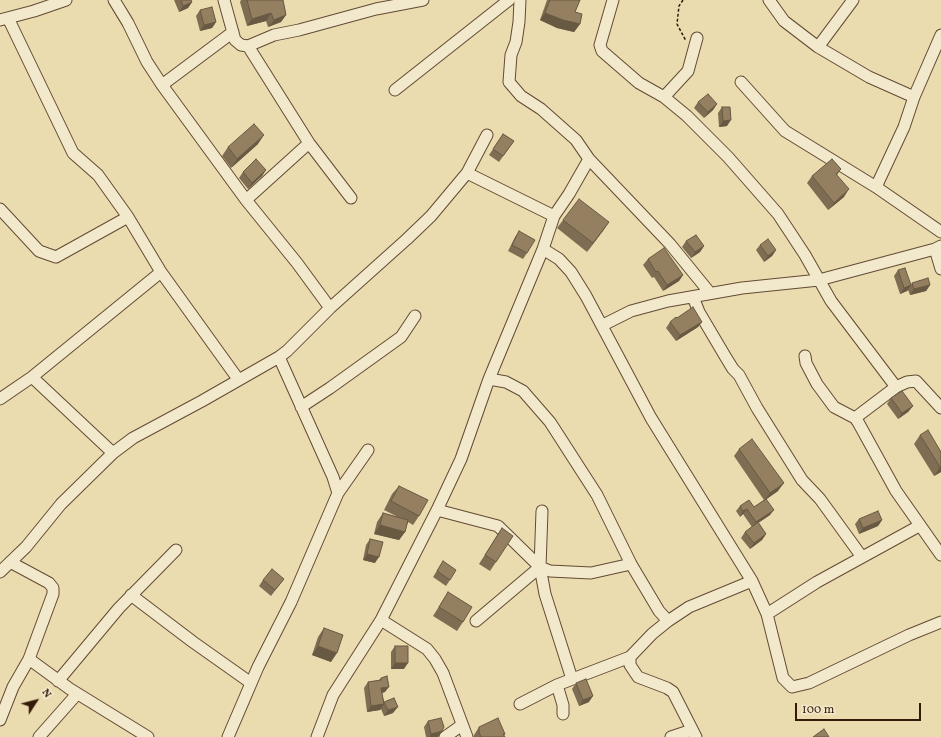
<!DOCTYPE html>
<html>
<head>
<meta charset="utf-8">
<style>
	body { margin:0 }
	#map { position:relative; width:941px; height:737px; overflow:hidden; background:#ebdcb0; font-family:Vollkorn,serif }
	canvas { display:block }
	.north { position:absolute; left:16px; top:681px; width:40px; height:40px; -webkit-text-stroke:3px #f2e8cc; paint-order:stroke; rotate:54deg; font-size:11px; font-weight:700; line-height:16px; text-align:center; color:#351a09 }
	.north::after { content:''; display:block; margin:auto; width:14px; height:18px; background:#351a09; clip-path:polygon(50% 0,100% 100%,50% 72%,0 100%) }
	.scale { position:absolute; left:795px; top:703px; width:126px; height:18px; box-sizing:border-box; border:2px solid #351a09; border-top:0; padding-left:5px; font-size:12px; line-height:14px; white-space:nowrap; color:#351a09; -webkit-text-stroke:3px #f2e8cc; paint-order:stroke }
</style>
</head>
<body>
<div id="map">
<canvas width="941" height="737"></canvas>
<div class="north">N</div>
<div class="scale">100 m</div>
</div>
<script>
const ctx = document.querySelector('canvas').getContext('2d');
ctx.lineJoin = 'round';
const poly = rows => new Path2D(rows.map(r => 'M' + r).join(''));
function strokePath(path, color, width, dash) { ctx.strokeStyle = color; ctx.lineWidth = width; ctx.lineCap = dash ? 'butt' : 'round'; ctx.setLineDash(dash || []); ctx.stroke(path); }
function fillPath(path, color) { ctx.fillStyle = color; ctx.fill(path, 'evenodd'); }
const minor = poly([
	[114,0,128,23,147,62,162,85,246,200,297,263,330,308],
	[224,0,235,40,241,45,248,46,274,35,299,30,376,9,423,0],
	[520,0,519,22,516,42,511,55,509,82,521,96,541,109,576,140,589,159,670,244,710,293],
	[613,0,600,45,602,51,639,83,664,97,687,116,728,157,778,214,805,255,831,301,896,387],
	[769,0,784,21,818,47,869,77,914,97],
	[8,18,73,153,98,175,128,217,161,272,238,379],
	[0,20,34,11,66,0],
	[248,46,309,143,351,198],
	[818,47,853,0],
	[741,82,785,131,876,187,941,232],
	[162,85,233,32],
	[395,90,509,0],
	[664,97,688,71,697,38],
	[467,173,554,216],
	[876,187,904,127,914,97,941,35],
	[246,200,309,143],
	[0,209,39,251,56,257,128,217],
	[543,249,559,259,571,272,586,296,651,418,752,581,767,614,783,678,792,687,809,683,909,635,941,622],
	[935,249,941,269],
	[693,297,699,312,725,356,733,369,739,375,757,408,802,480,820,499,862,557],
	[603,325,631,311,668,301,742,288,819,280,935,249,941,246],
	[805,356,806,363,817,384,834,407,855,418,858,422,896,491,941,555],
	[279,357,333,477,338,493],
	[32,377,113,453],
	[489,379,506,382,523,391,550,422,597,495,631,564,659,611,668,621],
	[0,399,32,377,161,272],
	[301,407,330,388,401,337,415,316],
	[855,418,896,387,907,382,916,381,941,408],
	[437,510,498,526,540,567,550,571,591,573,631,564],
	[542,511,540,567,545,594,572,679],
	[0,572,26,547,61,504,113,453,133,438,202,401,279,357,287,351,330,308,407,239,431,216,467,173,487,135],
	[131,595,193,642,251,683],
	[767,614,817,582,919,526],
	[381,620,427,649,435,659,443,673,467,737],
	[476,621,540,567],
	[29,659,70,689,148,737],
	[58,681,119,608,176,550],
	[557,685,563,705,563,714],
	[520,704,557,685,630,657],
	[0,720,13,687,29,659,53,594,53,588,49,583,10,562],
	[39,737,77,694],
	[228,737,258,667,291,602,338,493,368,450],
	[317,737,333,695,381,620,437,510,461,459,489,379,543,249,554,216,569,194,589,159],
	[445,737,462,725],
	[671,737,692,730],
	[696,737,673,692,667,688,638,677,630,665,630,657,652,634,668,621,689,607,752,581]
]);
strokePath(minor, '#624a33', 13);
strokePath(poly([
	[683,0,679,6,677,24,686,41]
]), '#351a09', 1.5, [3, 2]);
strokePath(minor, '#f2e8cc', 11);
fillPath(poly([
	[174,0,191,0,192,2,188,8,179,12],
	[241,0,283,0,286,15,281,22,268,27,266,21,247,26,240,2],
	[547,0,580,0,575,12,580,24,574,32,557,28,540,20],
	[200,10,216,22,212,28,200,31,196,16],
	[698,102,717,104,713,110,704,118,694,108],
	[722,107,727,126,719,127,718,113],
	[503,134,514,141,499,162,489,155],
	[258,144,231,168,222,156,228,147],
	[841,169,837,175,844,197,828,210,807,183,812,176],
	[266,170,262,176,248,189,239,178,243,172],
	[563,220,609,222,587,252,557,228],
	[519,231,527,253,523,259,508,251,515,237],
	[686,241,704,246,700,252,691,258,682,247],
	[760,245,776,250,772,256,764,262,756,250],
	[648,259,683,275,679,281,663,291,654,277,652,278,643,265],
	[898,270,911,285,912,283,930,285,926,291,910,295,908,290,907,291,900,294,894,276],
	[677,318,702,322,698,327,676,341,666,328,670,322],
	[891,398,913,406,908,412,898,419,887,404],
	[920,435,941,452,941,472,934,476,914,444],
	[739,449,778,491,766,499,770,515,758,523,766,534,762,540,750,549,741,538,745,532,752,527,743,514,740,517,736,511,740,506,754,507,764,500,734,456],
	[399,486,419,516,413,525,408,522,405,532,399,540,374,534,377,522,383,513,398,517,384,510,392,494],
	[859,519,882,520,878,526,859,534,855,524],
	[502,528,496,562,490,571,479,564],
	[370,539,375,563,363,560,366,545],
	[443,561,450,580,446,586,433,577],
	[284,579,271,596,259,586,263,580],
	[448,592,463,622,457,631,433,616],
	[324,628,331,662,312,655,318,637],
	[395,646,404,669,391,669,391,652],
	[381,678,385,692,382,693,384,702,393,713,384,716,381,709,380,710,367,712,364,688,368,682,379,680],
	[576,683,589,702,579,706,572,689],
	[428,721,438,737,426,737,424,727],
	[479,727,505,734,504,736,505,737,473,737,474,735]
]), '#7f6d53');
fillPath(poly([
	[192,2,188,8,179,12,183,6],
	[271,13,266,21,247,26,252,19],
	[545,13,580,24,574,32,557,28,540,20],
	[286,15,281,22,268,27,274,20],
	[216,22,212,28,200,31,204,25],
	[717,104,713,110,704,118,708,112],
	[731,120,727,126,719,127,723,121],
	[264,135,258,144,231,168,237,159],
	[266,170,262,176,248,189,252,183],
	[849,189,844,197,828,210,834,203],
	[609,222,603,231,587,252,593,243],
	[704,246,700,252,691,258,695,252],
	[776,250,772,256,764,262,768,256],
	[683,275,679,281,663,291,667,285],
	[911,285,907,291,900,294,904,288],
	[930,285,926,291,910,295,914,289],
	[702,322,698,327,676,341,680,335],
	[913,406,908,412,898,419,902,413],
	[940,467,941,467,941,472,934,476],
	[784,483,778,491,764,501,770,493],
	[747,509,743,514,740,517,743,511],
	[774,510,770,515,752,527,756,522],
	[882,520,878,526,859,534,863,528],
	[380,525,405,532,399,540,374,534],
	[766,534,762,540,750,549,754,543],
	[367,554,379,557,375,563,363,560],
	[318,646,337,653,331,662,312,655],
	[395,663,408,663,404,669,391,669],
	[389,687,385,692,377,694,381,688],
	[593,696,589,702,579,706,583,700],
	[384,704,380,710,367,712,371,706],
	[398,707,393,713,384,716,388,710],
	[442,731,438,737,429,737,431,734]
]), '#685943');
const building = poly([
	[181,0,191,0,192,2,183,6,181,0],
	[247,0,283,0,286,15,274,20,271,13,252,19,247,0],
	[550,0,580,0,575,12,582,14,580,24,563,20,545,13,550,0],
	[212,7,216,22,204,25,200,10,212,7],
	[708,94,717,104,708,112,698,102,708,94],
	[722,107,730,107,731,120,723,121,722,107],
	[254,124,264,135,237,159,228,147,254,124],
	[503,134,514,141,503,156,493,149,503,134],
	[256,159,266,170,252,183,243,172,256,159],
	[832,159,841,169,836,174,849,189,834,203,812,176,832,159],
	[579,199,609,222,593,243,563,220,579,199],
	[519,231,535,240,527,253,512,245,519,231],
	[696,235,704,246,695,252,686,241,696,235],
	[768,239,776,250,768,256,760,245,768,239],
	[664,248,683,275,667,285,658,271,656,272,648,259,664,248],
	[905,268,911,285,904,288,898,270,905,268],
	[928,278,930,285,914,289,912,283,928,278],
	[693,307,702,322,680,335,670,322,676,317,677,318,693,307],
	[902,391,913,406,902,413,891,398,902,391],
	[928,430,941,452,941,467,940,467,920,435,928,430],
	[752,439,784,483,770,493,739,449,752,439],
	[399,486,428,500,419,516,391,501,399,486],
	[766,499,774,510,756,522,747,509,743,511,740,506,749,500,754,507,766,499],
	[878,511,882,520,863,528,859,519,878,511],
	[383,513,408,520,405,532,380,525,383,513],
	[758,522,766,534,754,543,745,532,758,522],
	[502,528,513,536,496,562,485,555,502,528],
	[370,539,383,542,379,557,367,554,370,539],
	[443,561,456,570,450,580,437,571,443,561],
	[272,569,284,579,275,590,263,580,272,569],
	[448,592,472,607,463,622,439,607,448,592],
	[324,628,343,635,337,653,318,646,324,628],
	[395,646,408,646,408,663,395,663,395,646],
	[387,676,389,687,381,688,384,704,371,706,368,682,381,680,381,678,387,676],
	[586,679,593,696,583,700,576,683,586,679],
	[394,698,398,707,388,710,384,702,394,698],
	[441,718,444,727,442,731,431,734,428,721,441,718],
	[498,718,505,734,503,734,505,737,481,737,479,732,479,727,498,718],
	[824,729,829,737,813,737,824,729]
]);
fillPath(building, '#947f60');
strokePath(building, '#685943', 1);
</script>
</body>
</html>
